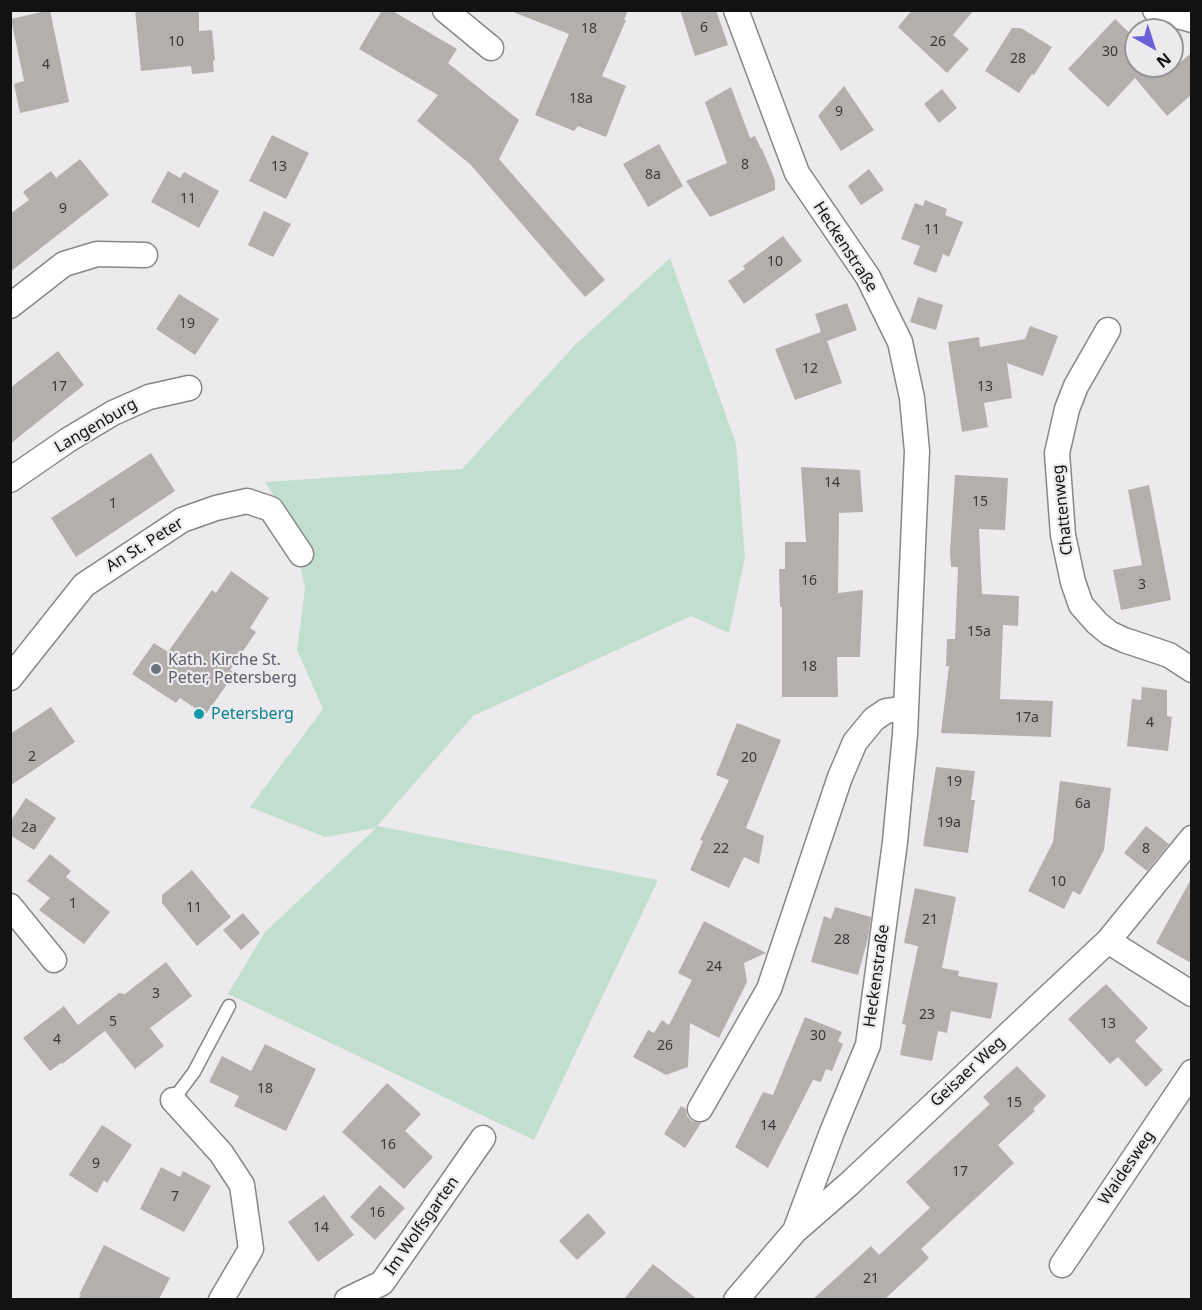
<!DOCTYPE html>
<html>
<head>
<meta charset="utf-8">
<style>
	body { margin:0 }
	#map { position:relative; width:1202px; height:1310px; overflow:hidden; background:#edeaed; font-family:"Noto Sans",sans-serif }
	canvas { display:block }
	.frame { position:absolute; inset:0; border:12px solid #121213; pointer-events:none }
	.north { position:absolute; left:1124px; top:18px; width:60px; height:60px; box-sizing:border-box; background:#edeaed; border:2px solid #959496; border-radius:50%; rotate:141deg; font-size:16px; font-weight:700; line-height:24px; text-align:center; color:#121213 }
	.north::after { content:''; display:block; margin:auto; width:21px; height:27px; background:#6a60da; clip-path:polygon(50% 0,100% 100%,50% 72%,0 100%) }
</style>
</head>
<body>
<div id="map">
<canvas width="1202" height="1310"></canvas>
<div class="frame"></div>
<div class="north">N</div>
</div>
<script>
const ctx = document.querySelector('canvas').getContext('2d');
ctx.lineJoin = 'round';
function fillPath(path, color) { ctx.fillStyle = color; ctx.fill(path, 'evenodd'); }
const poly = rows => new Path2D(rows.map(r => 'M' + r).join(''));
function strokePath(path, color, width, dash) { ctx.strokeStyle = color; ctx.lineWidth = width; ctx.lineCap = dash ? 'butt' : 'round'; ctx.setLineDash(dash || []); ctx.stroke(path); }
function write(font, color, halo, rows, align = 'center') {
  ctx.font = font + ' "Noto Sans",sans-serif'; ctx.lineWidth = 4.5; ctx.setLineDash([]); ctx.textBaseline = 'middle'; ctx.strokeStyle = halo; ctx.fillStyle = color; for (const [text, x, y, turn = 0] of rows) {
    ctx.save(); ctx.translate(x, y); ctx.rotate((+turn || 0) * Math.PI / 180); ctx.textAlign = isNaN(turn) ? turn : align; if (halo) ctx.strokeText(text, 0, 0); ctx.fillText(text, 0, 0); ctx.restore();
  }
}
fillPath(poly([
	[670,258,736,444,745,557,729,633,691,616,473,716,377,826,658,880,534,1140,228,994,265,932,376,828,325,837,250,807,323,709,297,650,305,588,291,523,265,482,462,469,574,346]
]), '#c0dfce');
fillPath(poly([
	[50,10,69,102,20,113,14,84,24,81,11,19],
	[135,10,199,10,199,31,212,30,215,60,213,61,214,72,192,74,191,66,141,71],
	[382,10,391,10,457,49,448,63,519,120,499,159,605,280,585,297,470,164,417,121,438,95,359,49],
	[514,10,628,10,624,20,626,20,602,76,626,86,606,137,578,126,574,131,535,115,569,34,513,12],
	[680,10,716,10,728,45,695,56],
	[912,10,974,10,953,35,969,49,947,73,898,27],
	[1115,19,1136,39,1136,66,1176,66,1191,53,1191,95,1167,116,1135,78,1108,107,1068,69],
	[1012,28,1021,28,1052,47,1034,75,1032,74,1019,93,985,71],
	[844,86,874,130,841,151,818,116],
	[731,87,750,138,755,136,761,149,762,149,775,180,775,190,710,217,686,181,727,163,705,102],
	[942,89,957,108,939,123,924,104],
	[272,135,309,153,286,199,249,181],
	[659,144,683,186,648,207,623,164],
	[80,159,109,195,10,272,10,214,29,200,23,192,51,171,56,178],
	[869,169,884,190,861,205,848,186],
	[168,171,180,178,184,172,219,191,199,228,151,202],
	[925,200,947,209,945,215,963,222,949,257,943,254,936,273,913,264,920,246,901,239,915,203,923,206],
	[264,211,291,224,273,257,248,245],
	[783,236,802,261,744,304,728,281,745,269,743,266],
	[179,294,219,319,195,355,156,329],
	[918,297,943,305,936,330,910,322],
	[847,303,857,330,827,341,842,383,795,400,775,349,821,332,815,314],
	[1030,326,1058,336,1043,376,1007,363,1012,398,984,403,988,427,962,432,948,342,979,337,980,347,1025,339],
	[58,351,84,385,10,444,10,388],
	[151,453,175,491,76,557,51,518],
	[801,467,860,470,863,512,839,513,838,593,863,590,860,657,837,657,838,697,782,697,782,607,780,607,779,569,785,569,785,542,806,542],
	[955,475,1008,478,1005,530,979,529,982,594,1019,596,1018,626,1003,625,1000,699,1053,701,1051,737,941,733,949,666,946,666,947,639,955,639,958,567,951,567,950,551],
	[1149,485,1171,600,1121,610,1113,570,1142,565,1128,490],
	[231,571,269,598,250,628,256,632,230,670,233,672,226,682,228,683,205,715,180,698,176,703,132,674,154,643,168,652,212,590,216,593],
	[1142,687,1167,690,1167,716,1172,717,1168,751,1127,746,1132,699,1141,700],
	[51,707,75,742,10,786,10,734],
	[737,723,781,740,746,828,764,836,759,864,744,857,729,888,690,870,703,841,700,840,729,780,716,775],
	[936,767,975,771,971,800,975,800,968,853,923,846],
	[1060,781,1111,788,1104,850,1080,895,1073,891,1064,909,1028,891,1053,842],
	[26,798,56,818,34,850,10,835,10,822],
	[1146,826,1169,844,1147,871,1124,853],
	[50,854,71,871,66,877,110,912,84,944,39,910,50,898,27,881],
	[192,870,231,917,197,946,162,903,162,895],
	[1191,879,1191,963,1156,943],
	[915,888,956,897,942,968,959,971,958,976,998,983,991,1019,951,1011,947,1033,938,1031,932,1061,900,1055,906,1025,902,1024,918,946,904,943],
	[835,907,871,917,868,938,858,975,811,962,824,916,831,919],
	[243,913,260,933,241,950,223,930],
	[704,921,766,953,744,963,747,982,719,1038,690,1023,688,1067,666,1075,633,1057,648,1030,654,1033,662,1020,669,1025,692,980,678,973],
	[166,962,192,996,150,1028,164,1046,135,1069,105,1031,62,1064,61,1063,50,1071,23,1038,64,1006,78,1025,119,993,125,994],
	[1106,984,1148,1028,1135,1041,1163,1070,1146,1087,1118,1057,1110,1064,1068,1019],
	[805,1017,842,1032,838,1041,843,1044,832,1071,826,1069,821,1082,813,1080,768,1168,735,1147,763,1092,773,1095],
	[265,1044,316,1069,286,1131,234,1106,239,1096,209,1082,222,1056,251,1071],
	[1017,1066,1046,1096,1033,1109,1035,1111,998,1145,1014,1163,921,1249,929,1258,885,1299,813,1299,871,1246,879,1255,930,1208,906,1182,990,1104,983,1097],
	[387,1083,421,1114,405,1131,433,1157,404,1189,342,1132],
	[681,1106,686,1109,687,1116,692,1121,701,1123,685,1148,664,1134],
	[102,1125,132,1145,107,1183,104,1180,97,1193,69,1175],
	[161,1167,180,1177,183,1171,211,1186,184,1232,140,1209],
	[380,1185,405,1208,375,1240,350,1217],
	[324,1195,354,1235,318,1262,288,1222],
	[588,1213,606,1233,577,1260,559,1241],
	[104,1245,170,1278,159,1299,78,1299,81,1295,79,1295],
	[653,1264,697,1299,624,1299]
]), '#b2afad');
const lane = poly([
	[173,1100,194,1072,229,1006]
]);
const street = poly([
	[445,10,491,48],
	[736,10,797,173,868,277,900,342,912,398,917,451,905,734,895,842,868,1045,832,1132,795,1231],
	[1155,10,1192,20],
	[10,306,64,264,97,254,145,255],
	[1108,330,1076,386,1067,409,1057,453,1063,535,1073,582,1081,605,1097,623,1109,633,1124,640,1169,655,1192,670],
	[10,480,68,440,113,413,149,397,189,388],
	[10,678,84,585,182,520,216,508,247,501,271,509,301,554],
	[10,906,54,960],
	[1108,941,1192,994],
	[173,1100,221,1153,242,1185,251,1249,221,1300],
	[700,1109,769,989,840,777,855,742,874,719,886,711,906,708],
	[1062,1265,1192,1072],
	[347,1300,382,1283,483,1138],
	[736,1300,795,1231,849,1184,1108,941,1192,838]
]);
strokePath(lane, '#888688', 15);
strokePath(street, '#888688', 27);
strokePath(lane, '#fff', 12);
strokePath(street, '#fff', 24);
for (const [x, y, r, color] of [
	[156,669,6,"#6b7280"],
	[199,714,6,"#0f9aa8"]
]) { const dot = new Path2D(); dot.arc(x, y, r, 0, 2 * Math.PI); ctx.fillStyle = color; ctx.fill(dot); strokePath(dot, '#edeaed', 2); }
write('14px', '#3a393a', null, [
	["6",704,28],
	["18",589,29],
	["10",176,42],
	["26",938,42],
	["30",1110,52],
	["28",1018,59],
	["4",46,65],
	["18a",581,99],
	["9",839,112],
	["8",745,165],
	["13",279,167],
	["8a",653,175],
	["11",188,199],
	["9",63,209],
	["11",932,230],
	["10",775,262],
	["19",187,324],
	["12",810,369],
	["17",59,387],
	["13",985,387],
	["14",832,483],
	["15",980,502],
	["1",113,504],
	["16",809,581],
	["3",1142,585],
	["15a",979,632],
	["18",809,667],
	["17a",1027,718],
	["4",1150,723],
	["2",32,757],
	["20",749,758],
	["19",954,782],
	["6a",1083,804],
	["19a",949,823],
	["2a",29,828],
	["22",721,849],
	["8",1146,849],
	["10",1058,882],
	["1",73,904],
	["11",194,908],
	["21",930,920],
	["28",842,940],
	["24",714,967],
	["3",156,994],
	["23",927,1015],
	["5",113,1022],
	["13",1108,1024],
	["30",818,1036],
	["4",57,1040],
	["26",665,1046],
	["18",265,1089],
	["15",1014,1103],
	["14",768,1126],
	["16",388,1145],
	["9",96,1164],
	["17",960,1172],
	["7",175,1197],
	["16",377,1213],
	["14",321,1228],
	["21",871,1279]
]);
write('16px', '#121213', '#edeaed', [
	["Heckenstraße",845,247,57],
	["Langenburg",96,426,-30],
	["Chattenweg",1063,510,-96],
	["An St. Peter",145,545,-32],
	["Heckenstraße",877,976,-82],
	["Geisaer Weg",968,1072,-43],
	["Waidesweg",1127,1168,-56],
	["Im Wolfsgarten",422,1226,-55]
]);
write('16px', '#5b616d', '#edeaed', [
	["Kath. Kirche St.",168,660],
	["Peter, Petersberg",168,678]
], 'left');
write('16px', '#0d838f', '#edeaed', [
	["Petersberg",211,714]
], 'left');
</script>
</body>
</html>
